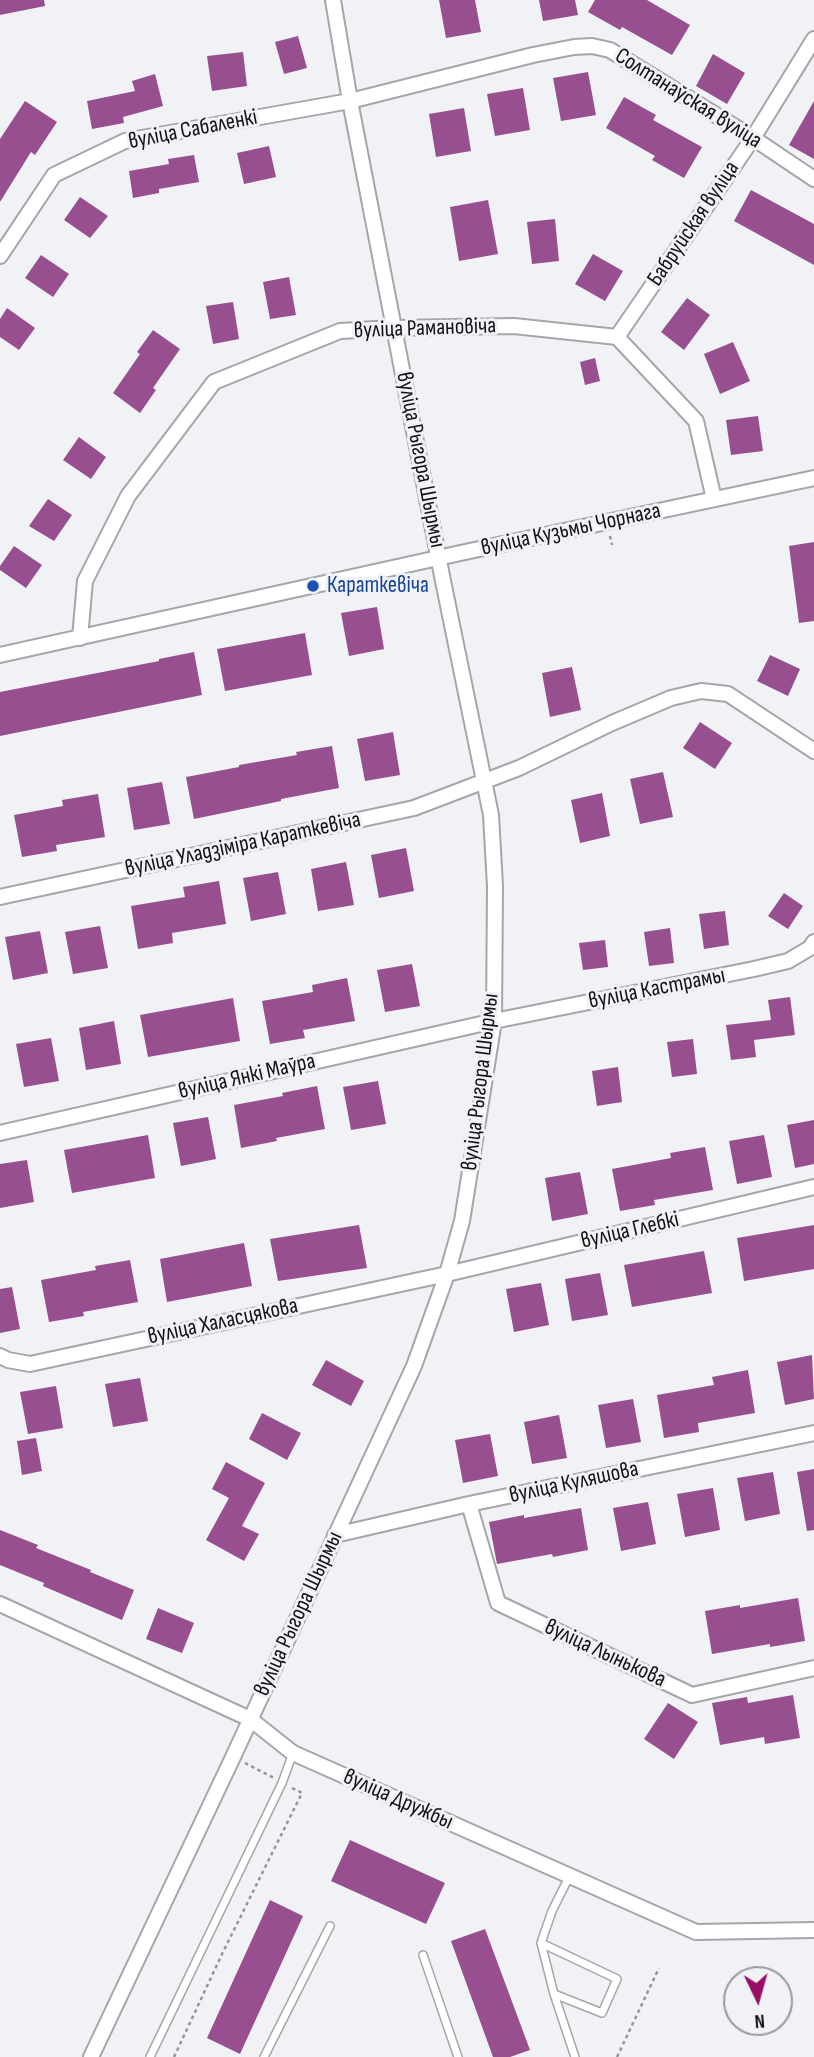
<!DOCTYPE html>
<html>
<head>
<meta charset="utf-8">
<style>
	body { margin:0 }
	#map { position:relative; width:814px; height:2057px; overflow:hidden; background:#f0f2f5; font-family:"Sofia Sans Condensed",sans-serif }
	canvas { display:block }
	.north { position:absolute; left:723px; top:1966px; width:70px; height:70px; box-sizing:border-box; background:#f0f2f5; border:2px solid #97999b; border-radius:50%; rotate:175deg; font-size:19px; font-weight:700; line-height:28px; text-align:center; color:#121314 }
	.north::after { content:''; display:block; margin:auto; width:24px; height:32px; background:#970e64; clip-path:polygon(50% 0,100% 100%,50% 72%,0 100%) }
</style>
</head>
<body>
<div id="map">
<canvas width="814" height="2057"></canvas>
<div class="north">N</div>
</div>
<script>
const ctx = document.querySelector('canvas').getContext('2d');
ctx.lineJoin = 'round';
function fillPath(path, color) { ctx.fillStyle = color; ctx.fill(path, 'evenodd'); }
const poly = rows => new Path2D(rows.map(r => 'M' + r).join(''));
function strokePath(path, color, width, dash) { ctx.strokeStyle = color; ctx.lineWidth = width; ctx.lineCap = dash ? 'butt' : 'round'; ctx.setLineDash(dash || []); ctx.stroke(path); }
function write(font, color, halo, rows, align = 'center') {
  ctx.font = font + ' "Sofia Sans Condensed",sans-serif'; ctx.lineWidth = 6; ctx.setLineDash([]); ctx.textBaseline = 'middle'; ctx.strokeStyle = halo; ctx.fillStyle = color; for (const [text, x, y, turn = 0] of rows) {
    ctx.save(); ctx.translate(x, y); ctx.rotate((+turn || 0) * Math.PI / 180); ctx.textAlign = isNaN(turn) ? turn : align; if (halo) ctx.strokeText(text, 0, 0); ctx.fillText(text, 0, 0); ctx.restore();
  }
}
fillPath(poly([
	[0,0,44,0,45,6,0,15],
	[439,0,475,0,481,32,446,38],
	[539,0,575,0,578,15,543,21],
	[595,0,647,0,690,25,672,55,622,27,620,30,588,12],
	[298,36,307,68,284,74,275,42],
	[243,52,247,86,212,91,207,56],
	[713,54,745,73,727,104,696,86],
	[588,72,596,115,561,121,553,78],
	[155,74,163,106,123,117,124,123,92,129,87,101,135,91,132,81],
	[523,88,530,130,495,136,487,94],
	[624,97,656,115,653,120,702,147,684,178,652,160,655,156,606,128],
	[25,101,57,122,35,155,31,152,0,202,0,139],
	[814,101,814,159,789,145],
	[464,108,471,151,436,157,429,114],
	[269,146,276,177,244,184,237,153],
	[194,155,199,182,159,189,159,193,133,198,129,171,169,164,168,159],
	[751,190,814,224,814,265,734,221],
	[80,197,108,216,90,238,64,220],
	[488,200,498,254,459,261,450,207],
	[555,219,559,261,532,264,527,222],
	[593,254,623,271,605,301,575,284],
	[41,255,69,274,53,297,25,278],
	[289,277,296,315,270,319,263,282],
	[687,298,710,315,684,350,661,332],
	[233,302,239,339,213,344,206,306],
	[7,308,35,328,19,350,0,337,0,319],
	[153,330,180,349,153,388,156,390,140,413,113,393,140,354,137,352],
	[733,342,750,381,720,394,704,354],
	[595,358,600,381,585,385,580,362],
	[758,416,763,451,731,455,726,420],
	[79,437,106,457,91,479,63,460],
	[48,499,72,515,54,541,29,526],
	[814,542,814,621,799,623,789,546],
	[14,546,42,565,26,588,0,570,0,566],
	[377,607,384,649,349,656,341,613],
	[305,633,312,675,225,691,217,649],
	[194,652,202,695,0,736,0,692,159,661,159,659],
	[770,655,800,669,788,696,757,681],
	[572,667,581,710,550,717,542,673],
	[700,722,732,743,715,769,683,748],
	[393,732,400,775,365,781,357,739],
	[332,746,339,788,281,799,281,801,194,819,186,777,239,767,239,765,297,755,296,752],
	[663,772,673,817,640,824,630,779],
	[162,782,170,824,134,830,127,788],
	[602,793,610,836,580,843,571,800],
	[98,794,105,837,56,845,57,851,22,857,14,815,63,806,62,800],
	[406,848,414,891,379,898,371,855],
	[346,862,354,905,318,911,311,869],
	[278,872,286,914,251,921,243,878],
	[219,881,226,924,172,933,173,943,138,949,131,906,185,897,183,887],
	[784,893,803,906,788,929,768,916],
	[725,911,729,945,704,949,699,914],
	[100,926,108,968,73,974,65,932],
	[670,928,674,963,649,966,644,932],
	[40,931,48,973,13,980,5,937],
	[605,940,608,967,583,970,579,943],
	[412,964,420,1006,385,1012,377,970],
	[347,978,355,1021,303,1030,305,1038,270,1044,262,1001,313,992,312,985],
	[790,997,795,1035,754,1040,756,1057,731,1060,726,1025,771,1020,768,1000],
	[233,998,240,1041,148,1057,140,1015],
	[114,1021,121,1064,86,1070,79,1028],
	[51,1038,59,1081,24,1087,16,1044],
	[693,1039,697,1074,672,1077,667,1042],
	[618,1067,622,1102,597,1106,592,1071],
	[378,1081,386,1124,351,1130,343,1087],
	[317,1086,325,1129,276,1138,277,1141,241,1148,234,1105,283,1096,282,1093],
	[208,1117,216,1159,181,1166,173,1123],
	[814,1120,814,1164,795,1168,787,1125],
	[148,1135,155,1178,72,1193,64,1150],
	[764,1135,772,1177,737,1184,729,1141],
	[705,1147,713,1190,654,1200,655,1205,620,1211,612,1169,671,1158,670,1153],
	[27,1160,34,1202,0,1208,0,1164],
	[580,1172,588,1214,552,1221,545,1178],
	[359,1225,367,1268,278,1281,270,1239],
	[814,1225,814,1269,744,1281,737,1238],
	[244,1243,252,1286,167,1302,160,1259],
	[704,1251,712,1293,632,1307,624,1265],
	[130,1260,138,1302,83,1312,84,1316,49,1322,41,1280,96,1270,95,1266],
	[600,1273,608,1315,572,1321,565,1279],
	[541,1283,549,1325,514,1332,506,1289],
	[12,1287,20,1329,0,1333,0,1289],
	[812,1355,814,1399,785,1405,777,1362],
	[326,1360,364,1381,351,1406,312,1385],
	[748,1370,755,1413,698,1423,699,1432,664,1438,657,1395,714,1385,712,1377],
	[140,1378,148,1421,113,1427,105,1384],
	[56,1386,63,1428,28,1434,20,1392],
	[633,1399,641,1442,606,1448,598,1405],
	[262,1413,301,1433,287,1460,249,1439],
	[559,1415,567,1458,532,1464,524,1422],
	[490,1434,498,1476,463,1483,455,1440],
	[36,1438,42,1471,22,1475,17,1441],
	[226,1462,265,1483,242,1526,259,1534,244,1561,206,1540,229,1498,212,1489],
	[814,1469,814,1530,807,1531,797,1472],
	[773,1472,780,1514,745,1521,737,1478],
	[713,1488,720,1530,685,1537,677,1494],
	[648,1502,656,1544,621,1551,613,1508],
	[581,1508,588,1550,553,1557,552,1554,497,1564,489,1522,524,1515,524,1518],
	[0,1530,38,1545,36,1548,91,1570,90,1572,134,1590,122,1620,43,1586,44,1583,0,1565],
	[798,1598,805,1641,770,1647,770,1644,712,1654,705,1611,740,1605,740,1608],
	[158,1608,194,1623,182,1653,146,1639],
	[793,1695,800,1738,765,1744,764,1737,720,1745,712,1703,747,1697,748,1703],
	[668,1703,698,1722,674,1759,644,1739],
	[350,1840,445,1883,426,1924,331,1881],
	[270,1900,303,1916,240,2054,207,2038],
	[485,1929,530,2050,510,2057,493,2057,451,1941]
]), '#974f90');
const service = poly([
	[541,1943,554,1994,602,2013,617,1979,541,1943,552,1911,569,1877],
	[423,1955,458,2057],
	[554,1994,575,2057],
	[150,2057,282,1783,293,1753],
	[264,2057,330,1926]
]);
const minor = poly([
	[0,256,54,175,125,141,350,101,533,55,574,47,592,46,610,50,753,138,814,179],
	[617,337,753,138,814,39],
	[80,638,85,581,128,496,214,382,340,331,395,328,514,326,617,337,696,421,714,499],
	[0,655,465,552,814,478],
	[0,897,414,808,519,768,612,723,671,698,701,691,728,694,814,751],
	[0,1133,494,1021,754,969,788,961,810,948,814,942],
	[0,1356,8,1360,30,1364,447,1274,814,1187],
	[469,1504,498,1603,692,1695,814,1668],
	[335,1535,469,1504,814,1433],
	[0,1604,250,1719,293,1753,696,1932,814,1930],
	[91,2057,233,1757,414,1366,447,1274,462,1221,494,1021,495,886,491,815,443,581,350,101,333,0]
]);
strokePath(service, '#a4a6a9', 10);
strokePath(minor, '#a4a6a9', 18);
strokePath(poly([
	[610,536,612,545],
	[245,1763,274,1778],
	[174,2057,223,1952,302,1793,292,1788],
	[617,2057,659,1968]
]), '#939597', 2.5, [3.5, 3.5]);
strokePath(service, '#fff', 7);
strokePath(minor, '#fff', 14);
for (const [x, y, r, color] of [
	[313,586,7,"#1a4fb4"]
]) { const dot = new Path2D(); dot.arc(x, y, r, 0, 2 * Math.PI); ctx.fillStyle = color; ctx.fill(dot); strokePath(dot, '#f0f2f5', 2.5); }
write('23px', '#121314', '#f0f2f5', [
	["Солтанаўская вуліца",688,99,32],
	["вуліца Сабаленкі",193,130,-11],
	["Бабруйская вуліца",694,224,-56],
	["вуліца Рамановіча",425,329,-2],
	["вуліца Рыгора Шырмы",420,460,79],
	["вуліца Кузьмы Чорнага",571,530,-12],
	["вуліца Уладзіміра Караткевіча",243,845,-12],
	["вуліца Кастрамы",657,989,-11],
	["вуліца Янкі Маўра",247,1077,-13],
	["вуліца Рыгора Шырмы",481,1082,-83],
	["вуліца Глебкі",630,1231,-13],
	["вуліца Халасцякова",223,1322,-12],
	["вуліца Куляшова",574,1483,-12],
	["вуліца Рыгора Шырмы",299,1614,-65],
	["вуліца Лынькова",605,1654,25],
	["вуліца Дружбы",398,1800,24]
]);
write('23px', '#164399', '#f0f2f5', [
	["Караткевіча",327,586]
], 'left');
</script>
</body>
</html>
